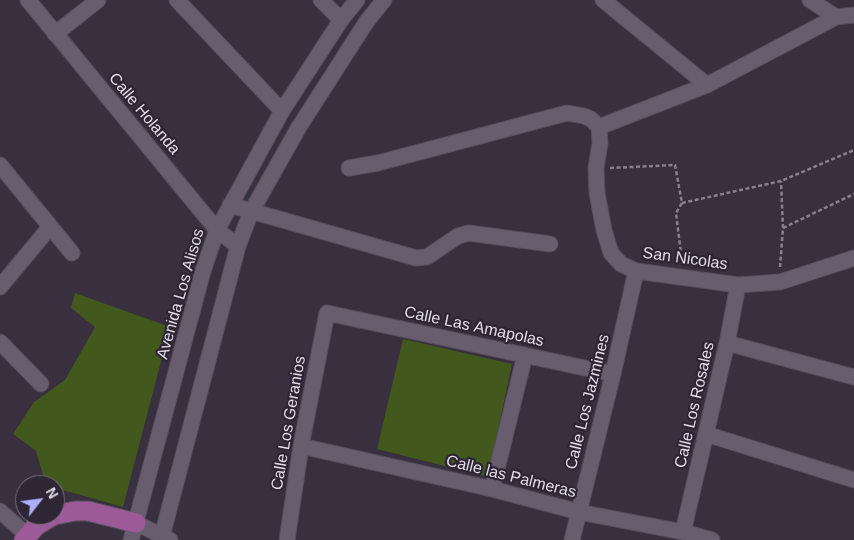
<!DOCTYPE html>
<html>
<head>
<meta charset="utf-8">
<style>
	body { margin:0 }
	#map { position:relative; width:854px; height:540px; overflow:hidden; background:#382f3f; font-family:Helvetica,sans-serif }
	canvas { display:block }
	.north { position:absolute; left:15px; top:475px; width:50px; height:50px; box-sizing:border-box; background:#2e2535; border:1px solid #766e7c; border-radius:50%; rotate:60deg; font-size:14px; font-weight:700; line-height:20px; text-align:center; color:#e1dce6 }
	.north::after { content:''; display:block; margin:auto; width:18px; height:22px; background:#acaffb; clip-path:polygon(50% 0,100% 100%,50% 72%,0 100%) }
</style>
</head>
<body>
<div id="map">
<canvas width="854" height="540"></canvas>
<div class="north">N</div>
</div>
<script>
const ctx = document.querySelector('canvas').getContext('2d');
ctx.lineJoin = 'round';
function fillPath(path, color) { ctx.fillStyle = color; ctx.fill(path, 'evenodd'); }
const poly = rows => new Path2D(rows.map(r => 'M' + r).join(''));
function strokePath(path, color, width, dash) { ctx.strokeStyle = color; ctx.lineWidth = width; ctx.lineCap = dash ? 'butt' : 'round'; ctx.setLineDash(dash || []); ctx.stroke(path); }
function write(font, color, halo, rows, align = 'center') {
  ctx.font = font + ' Helvetica,sans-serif'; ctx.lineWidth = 4.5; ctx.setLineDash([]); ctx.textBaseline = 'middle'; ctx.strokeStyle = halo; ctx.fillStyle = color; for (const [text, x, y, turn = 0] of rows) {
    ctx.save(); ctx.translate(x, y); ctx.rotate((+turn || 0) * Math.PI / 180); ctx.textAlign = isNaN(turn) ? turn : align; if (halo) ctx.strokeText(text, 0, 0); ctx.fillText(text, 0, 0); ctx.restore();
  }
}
fillPath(poly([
	[75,293,170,327,123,507,55,488,55,485,46,485,36,451,13,434,34,402,65,380,95,327,71,308],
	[403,339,512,364,488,477,377,449]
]), '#42581c');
const minor = poly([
	[28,0,217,230,238,246],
	[177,0,282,111],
	[321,0,341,20],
	[603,0,707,85],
	[810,0,836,17],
	[55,34,98,0],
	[599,127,600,143,596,168,597,193,604,230,611,253,621,264,636,271,738,285,780,282,854,258],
	[0,165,72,253],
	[349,168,378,163,567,113,584,116,591,119,599,127,707,85,836,17,854,15],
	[230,205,416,258,427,257,458,236,469,233,550,244],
	[0,287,50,227],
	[0,342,41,384],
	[727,343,854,377],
	[706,434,854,480],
	[301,446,492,489,579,512,683,532,712,540],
	[492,489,525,355],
	[0,511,27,535],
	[136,523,170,540],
	[683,532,727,343,738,285],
	[131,540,203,271,217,230,282,111,341,20,357,0],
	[161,540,238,246,251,212,299,127,367,21,384,0],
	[287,540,301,446,327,313,613,374],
	[572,540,613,374,636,271]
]);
const major = poly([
	[55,515,75,511,88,511,136,523],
	[24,540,36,526,54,515]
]);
strokePath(minor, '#554e5b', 17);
strokePath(major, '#554e5b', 21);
strokePath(poly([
	[610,168,675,165,682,203,676,213,682,262],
	[682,203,781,181,854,150],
	[783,228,854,194],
	[780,267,783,228,781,181]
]), '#88818e', 2.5, [4, 2.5]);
strokePath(minor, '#675d6f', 15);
strokePath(major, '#9c5b98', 19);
write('16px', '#e1dce6', '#2e2535', [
	["Calle Holanda",144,114,50],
	["San Nicolas",685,259,8],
	["Avenida Los Alisos",181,294,-74],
	["Calle Las Amapolas",474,327,12],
	["Calle Los Jazmines",588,402,-76],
	["Calle Los Rosales",695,405,-77],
	["Calle Los Geranios",289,423,-80],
	["Calle las Palmeras",511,477,14]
]);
</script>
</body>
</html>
